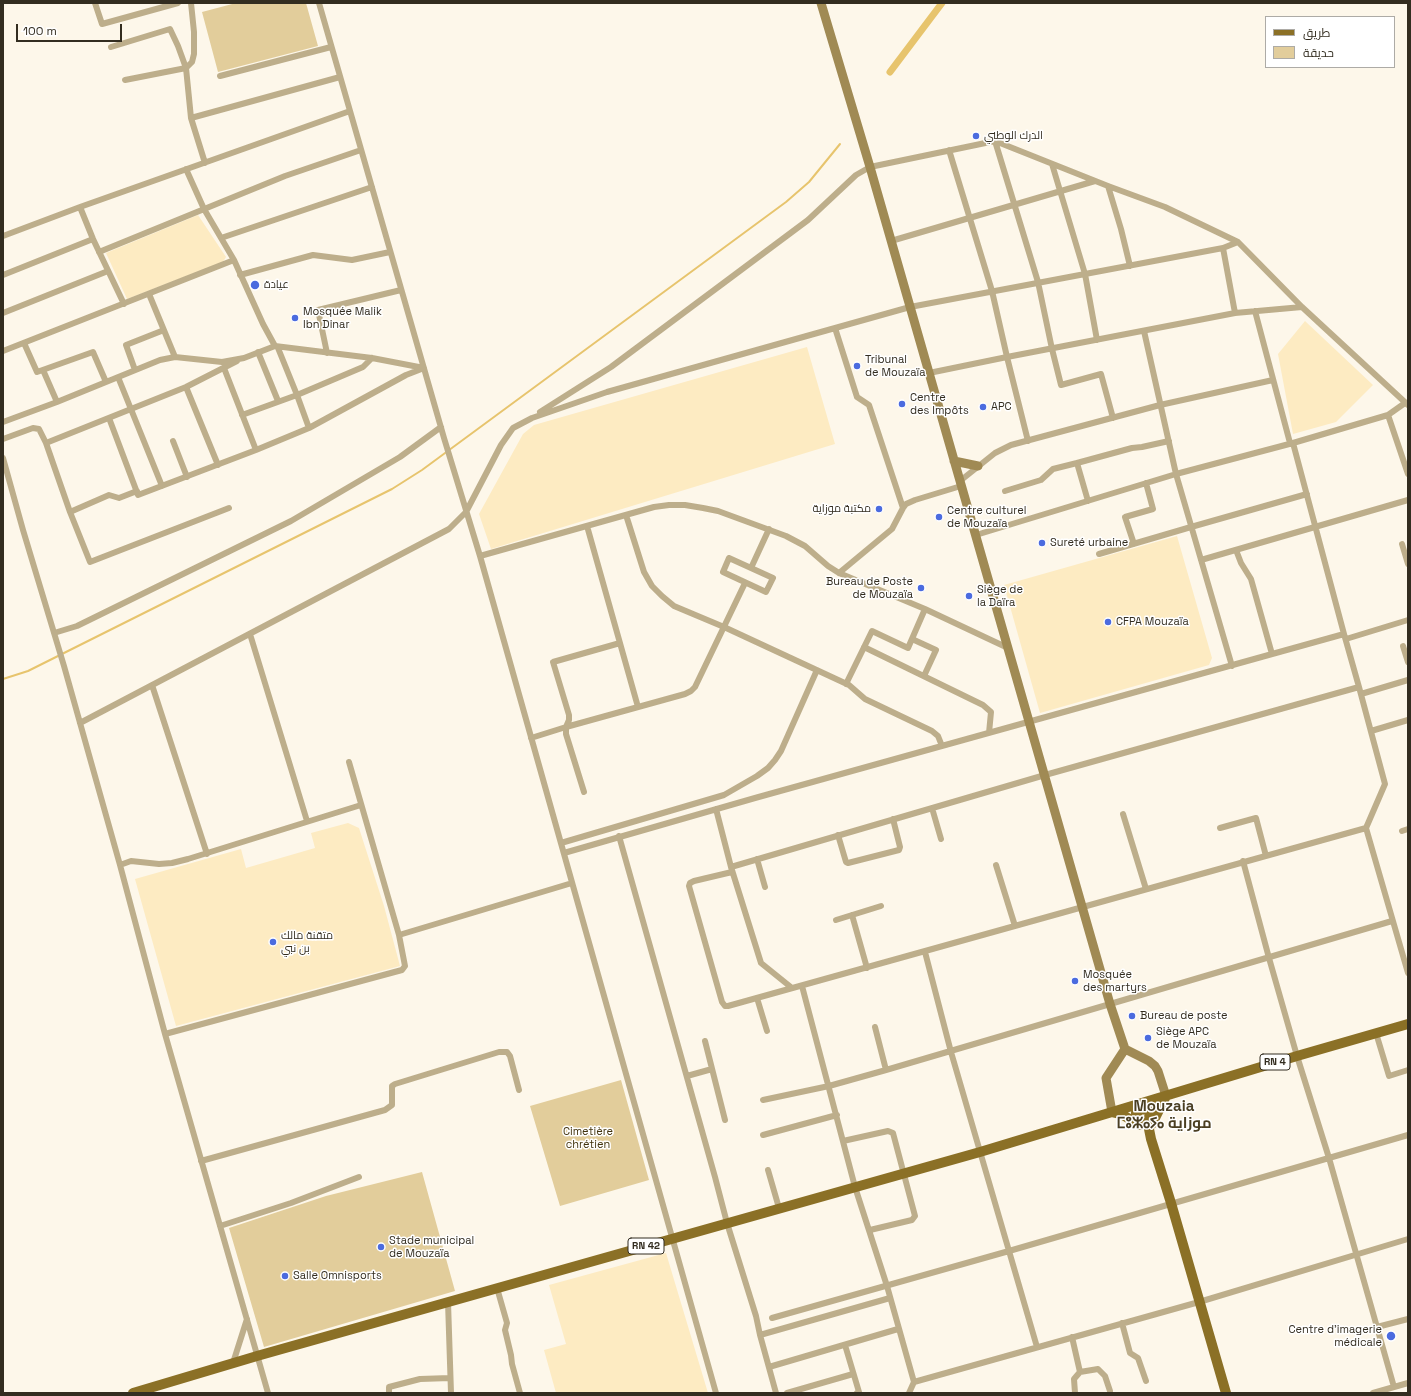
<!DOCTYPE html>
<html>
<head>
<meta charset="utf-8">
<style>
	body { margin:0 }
	#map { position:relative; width:1411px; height:1396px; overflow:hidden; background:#fdf7ea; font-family:"Space Grotesk",Cairo,sans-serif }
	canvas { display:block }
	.frame { position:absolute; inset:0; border:4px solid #332d20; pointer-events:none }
	.legend { position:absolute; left:1265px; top:16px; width:130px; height:52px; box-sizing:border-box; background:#fff; border:1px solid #adaba6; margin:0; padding:5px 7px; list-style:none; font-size:12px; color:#332d20 }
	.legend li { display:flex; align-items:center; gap:8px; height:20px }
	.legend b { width:20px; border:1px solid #adaba6 }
	.scale { position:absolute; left:16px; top:24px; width:106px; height:18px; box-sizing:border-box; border:2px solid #332d20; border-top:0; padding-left:5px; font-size:12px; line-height:14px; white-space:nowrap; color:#332d20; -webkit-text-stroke:3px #fff; paint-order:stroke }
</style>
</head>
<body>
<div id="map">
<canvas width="1411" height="1396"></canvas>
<div class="frame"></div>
<ul class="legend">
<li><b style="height:5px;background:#8b7026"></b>طريق</li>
<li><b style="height:11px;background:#e2cd9b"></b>حديقة</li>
</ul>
<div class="scale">100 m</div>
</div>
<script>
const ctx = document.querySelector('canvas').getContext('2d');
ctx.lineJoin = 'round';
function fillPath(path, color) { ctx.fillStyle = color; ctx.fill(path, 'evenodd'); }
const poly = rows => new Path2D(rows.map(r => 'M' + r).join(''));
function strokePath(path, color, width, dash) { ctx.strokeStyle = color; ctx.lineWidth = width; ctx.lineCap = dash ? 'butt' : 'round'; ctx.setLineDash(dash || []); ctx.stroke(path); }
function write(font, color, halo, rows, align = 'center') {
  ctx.font = font + ' "Space Grotesk",Cairo,"Noto Sans Tifinagh",sans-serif'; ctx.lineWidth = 3; ctx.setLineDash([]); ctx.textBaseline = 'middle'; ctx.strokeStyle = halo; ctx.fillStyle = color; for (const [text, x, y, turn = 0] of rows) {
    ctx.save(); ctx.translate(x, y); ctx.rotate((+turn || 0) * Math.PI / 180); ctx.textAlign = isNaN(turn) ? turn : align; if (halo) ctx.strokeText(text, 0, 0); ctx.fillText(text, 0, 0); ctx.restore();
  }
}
fillPath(poly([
	[198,215,226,257,223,262,127,299,106,253],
	[1305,321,1373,385,1336,422,1293,434,1278,354],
	[807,347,835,444,491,549,479,514,523,434,534,425],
	[1177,536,1212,658,1209,665,1040,713,1004,585],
	[348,823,359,828,384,906,400,966,176,1026,135,879,241,849,246,868,315,848,311,833],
	[666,1253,708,1393,556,1393,544,1350,566,1344,549,1285]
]), '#fdebc2');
fillPath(poly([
	[236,3,306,3,318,46,218,72,202,12],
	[621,1080,649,1180,560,1206,530,1106],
	[422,1172,455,1291,264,1347,229,1228,326,1196]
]), '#e2cd9b');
strokePath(poly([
	[3,679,28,671,392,489,422,470,786,202,809,182,840,144]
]), '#e7c46d', 2);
strokePath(poly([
	[890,72,942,3]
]), '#e7c46d', 7);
strokePath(poly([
	[95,3,102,24,178,3],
	[191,3,194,32,194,54,192,62,186,68,191,118,205,163],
	[319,3,444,438,480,556,716,1393],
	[111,47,170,29,178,46,186,68,125,80],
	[220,76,331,47],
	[191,118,340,77],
	[995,141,1038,282,1052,349,1061,385,1101,374,1113,418],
	[949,150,992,291,1007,357,1028,441],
	[1052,164,1085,274,1097,340],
	[186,169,204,209,234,260,263,324,275,346],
	[1108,186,1121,229,1130,266],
	[80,207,93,239,124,304],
	[3,236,80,207,350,111],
	[221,238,372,187],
	[891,241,1095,181],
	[1223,248,1235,313],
	[99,252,285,176,361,150],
	[3,275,93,239],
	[240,275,313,255,352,260,390,252],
	[149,294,175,357],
	[1255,311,1290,443],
	[3,313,108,271],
	[835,328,857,397,869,405,903,508],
	[1144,331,1176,474,1232,666],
	[24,343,37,372,93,352,106,382],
	[278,348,297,395,309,428],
	[3,351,234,260],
	[258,352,278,401],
	[327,353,318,310,401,290],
	[224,368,256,450],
	[43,370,57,402],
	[135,370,126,345,164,330],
	[929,373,1007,357,1235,313,1302,307],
	[118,377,162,486],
	[186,387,218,465],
	[1405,403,1388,415,1408,474],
	[540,412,611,367,808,220,856,175,870,167,995,141,1108,186,1165,207,1238,242,1302,307,1408,405],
	[242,415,297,395,363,367,372,358],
	[109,418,138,495,256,450,309,428,406,375,424,368],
	[3,422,57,402,160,360,175,357,222,362,244,358,275,346,372,358,424,368],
	[3,439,33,428,39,429,46,443,70,512,109,495,119,498,137,491],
	[173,441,187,477],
	[46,443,186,387,237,361],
	[3,458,23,530,64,666,120,865,165,1034,268,1393],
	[960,481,995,453,1011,445,1160,405,1273,380],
	[1005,491,1041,480,1053,469,1077,463],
	[1088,501,1077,463,1132,448,1142,447,1169,441],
	[70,512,90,562,229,508],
	[626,515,644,572,652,586,662,596,674,606,724,627,849,685,865,699,932,731,938,736,942,746],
	[587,526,638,707],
	[976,535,1176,474,1293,443,1388,415],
	[1134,544,1125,517,1153,509,1146,483],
	[1402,544,1408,564],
	[1236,550,1241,563,1251,579,1272,654],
	[1099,554,1191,527,1307,494],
	[480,556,654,507,669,505,685,505,703,508,718,511,786,536,805,546,828,566,839,573,925,609,1008,648],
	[729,558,773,578,766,592,723,572,729,558],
	[1201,560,1408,500],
	[751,568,769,529],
	[839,573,892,529,903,508,906,504,915,500,961,486],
	[54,633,77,626,291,521,400,457,441,427],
	[250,634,307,821],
	[912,639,936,650,924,676],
	[1346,639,1408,620],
	[1403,646,1408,662],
	[864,647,983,705,991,712,989,733],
	[846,684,872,631,908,648,925,609],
	[152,685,207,854],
	[1359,687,1385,784,1366,828],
	[1361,694,1408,680],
	[80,723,449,529,466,512,501,445,513,428,532,418,607,392,910,307,1223,248,1238,242],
	[1371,731,1408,720],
	[531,738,566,727,685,694,691,691,695,687,745,583],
	[584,792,566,734,566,727,569,720,569,715,553,662,620,643],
	[932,808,941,839],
	[716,809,731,867],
	[1123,814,1146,889],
	[1220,828,1256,818,1266,856],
	[1402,831,1408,829],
	[838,835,846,862,848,863,899,850,900,847,893,819],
	[619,836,715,1177,727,1223,756,1316,760,1335,776,1393],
	[561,843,724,795,757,776,768,768,775,760,781,751,817,670],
	[564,853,755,798,1344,634,1293,443],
	[757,859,765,887],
	[1243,861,1269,958,1297,1056,1329,1158,1394,1387],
	[120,865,131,861,159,864,172,863,188,859,361,805],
	[996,865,1015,926],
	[732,872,694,881,690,883,689,886,722,1002,725,1006,728,1006,1366,828,1408,973],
	[852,915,867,968],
	[836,920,881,906],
	[399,935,572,883],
	[925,952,951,1052,1037,1347],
	[802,986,855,1187,887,1286,914,1382,1199,1302,1408,1239],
	[792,988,761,963,731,867,1045,775,1359,687,1344,634],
	[757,998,767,1031],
	[875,1027,886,1070],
	[1376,1033,1389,1076,1408,1070],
	[165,1034,402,970,405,966,399,935,349,762],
	[705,1041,725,1120],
	[687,1076,712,1069],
	[763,1100,829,1086,886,1070,1392,921],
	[763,1135,837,1115],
	[843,1141,888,1131,893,1133,915,1216,912,1220,870,1230],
	[201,1161,385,1110,392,1105,392,1086,395,1084,499,1052,507,1052,510,1056,519,1090],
	[768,1170,779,1208],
	[220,1226,291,1203,359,1177],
	[497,1288,507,1323,505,1330,511,1355,512,1364,520,1393],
	[448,1302,451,1393],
	[772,1318,1009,1251,1408,1135],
	[1122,1323,1130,1353,1138,1358,1146,1381],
	[1377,1327,1408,1319],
	[760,1335,890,1298],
	[1072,1337,1080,1372,1074,1379,1075,1393],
	[845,1345,859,1392,857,1393],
	[233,1363,247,1319],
	[769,1367,898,1329],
	[1080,1372,1098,1369,1105,1376,1110,1391],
	[389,1393,389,1387,420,1379,450,1378],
	[787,1393,853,1374],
	[909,1393,914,1382],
	[1373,1393,1408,1383]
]), '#bdae8b', 6);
strokePath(poly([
	[821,3,870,167,1110,1004,1125,1049,1149,1061,1155,1066,1158,1071,1166,1096],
	[954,461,978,466],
	[1112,1112,1106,1078,1125,1049]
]), '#a08a54', 9);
strokePath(poly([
	[1112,1112,1121,1114,1140,1125],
	[1136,1113,1141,1109,1148,1110,1150,1114,1148,1120,1142,1122,1137,1118,1136,1115,1136,1113,1137,1110,1144,1103],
	[1150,1116,1149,1129,1151,1139,1171,1203,1226,1393],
	[1152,1124,1166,1096],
	[133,1393,257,1356,980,1152,1297,1056,1408,1024]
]), '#8b7026', 10);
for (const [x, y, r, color] of [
	[976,136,4,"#4b6bdf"],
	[255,285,5,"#4b6bdf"],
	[295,318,4,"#4b6bdf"],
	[857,366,4,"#4b6bdf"],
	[902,404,4,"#4b6bdf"],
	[983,407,4,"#4b6bdf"],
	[879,509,4,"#4b6bdf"],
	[939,517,4,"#4b6bdf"],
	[1042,543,4,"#4b6bdf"],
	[921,588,4,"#4b6bdf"],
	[969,596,4,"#4b6bdf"],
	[1108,622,4,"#4b6bdf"],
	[273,942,4,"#4b6bdf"],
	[1075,981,4,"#4b6bdf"],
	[1132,1016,4,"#4b6bdf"],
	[1148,1038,4,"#4b6bdf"],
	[381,1247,4,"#4b6bdf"],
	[285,1276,4,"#4b6bdf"],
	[1391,1336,5,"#4b6bdf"]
]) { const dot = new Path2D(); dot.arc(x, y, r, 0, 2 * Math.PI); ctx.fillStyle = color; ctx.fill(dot); strokePath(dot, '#fff', 1.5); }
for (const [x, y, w] of [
	[1275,1062,30],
	[646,1246,36]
]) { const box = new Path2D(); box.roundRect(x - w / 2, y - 8, w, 16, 3); ctx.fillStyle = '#fff'; ctx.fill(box); strokePath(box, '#332d20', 1); }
write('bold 10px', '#332d20', null, [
	["RN 4",1275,1062],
	["RN 42",646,1246]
]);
write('11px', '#332d20', '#fff', [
	["الدرك الوطني",984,136],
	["عيادة",264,285],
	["Mosquée Malik",303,312],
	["Ibn Dinar",303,325],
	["Tribunal",865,360],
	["de Mouzaïa",865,373],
	["Centre",910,398],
	["des Impôts",910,411],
	["APC",991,407],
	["مكتبة موزاية",871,509,"right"],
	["Centre culturel",947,511],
	["de Mouzaïa",947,524],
	["Sureté urbaine",1050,543],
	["Bureau de Poste",913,582,"right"],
	["de Mouzaïa",913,595,"right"],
	["Siège de",977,590],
	["la Daïra",977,603],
	["CFPA Mouzaïa",1116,622],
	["متقنة مالك",281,936],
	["بن نبي",281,949],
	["Mosquée",1083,975],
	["des martyrs",1083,988],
	["Bureau de poste",1140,1016],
	["Siège APC",1156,1032],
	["de Mouzaïa",1156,1045],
	["Stade municipal",389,1241],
	["de Mouzaïa",389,1254],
	["Salle Omnisports",293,1276],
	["Centre d'imagerie",1382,1330,"right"],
	["médicale",1382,1343,"right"]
], 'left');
write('11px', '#42330d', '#fff', [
	["Cimetière",588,1132],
	["chrétien",588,1145]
]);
write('bold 15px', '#4b3f23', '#fff', [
	["Mouzaia",1164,1107],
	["ⵎⵓⵣⴰⵢⴰ موزاية",1164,1124]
]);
</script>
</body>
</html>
